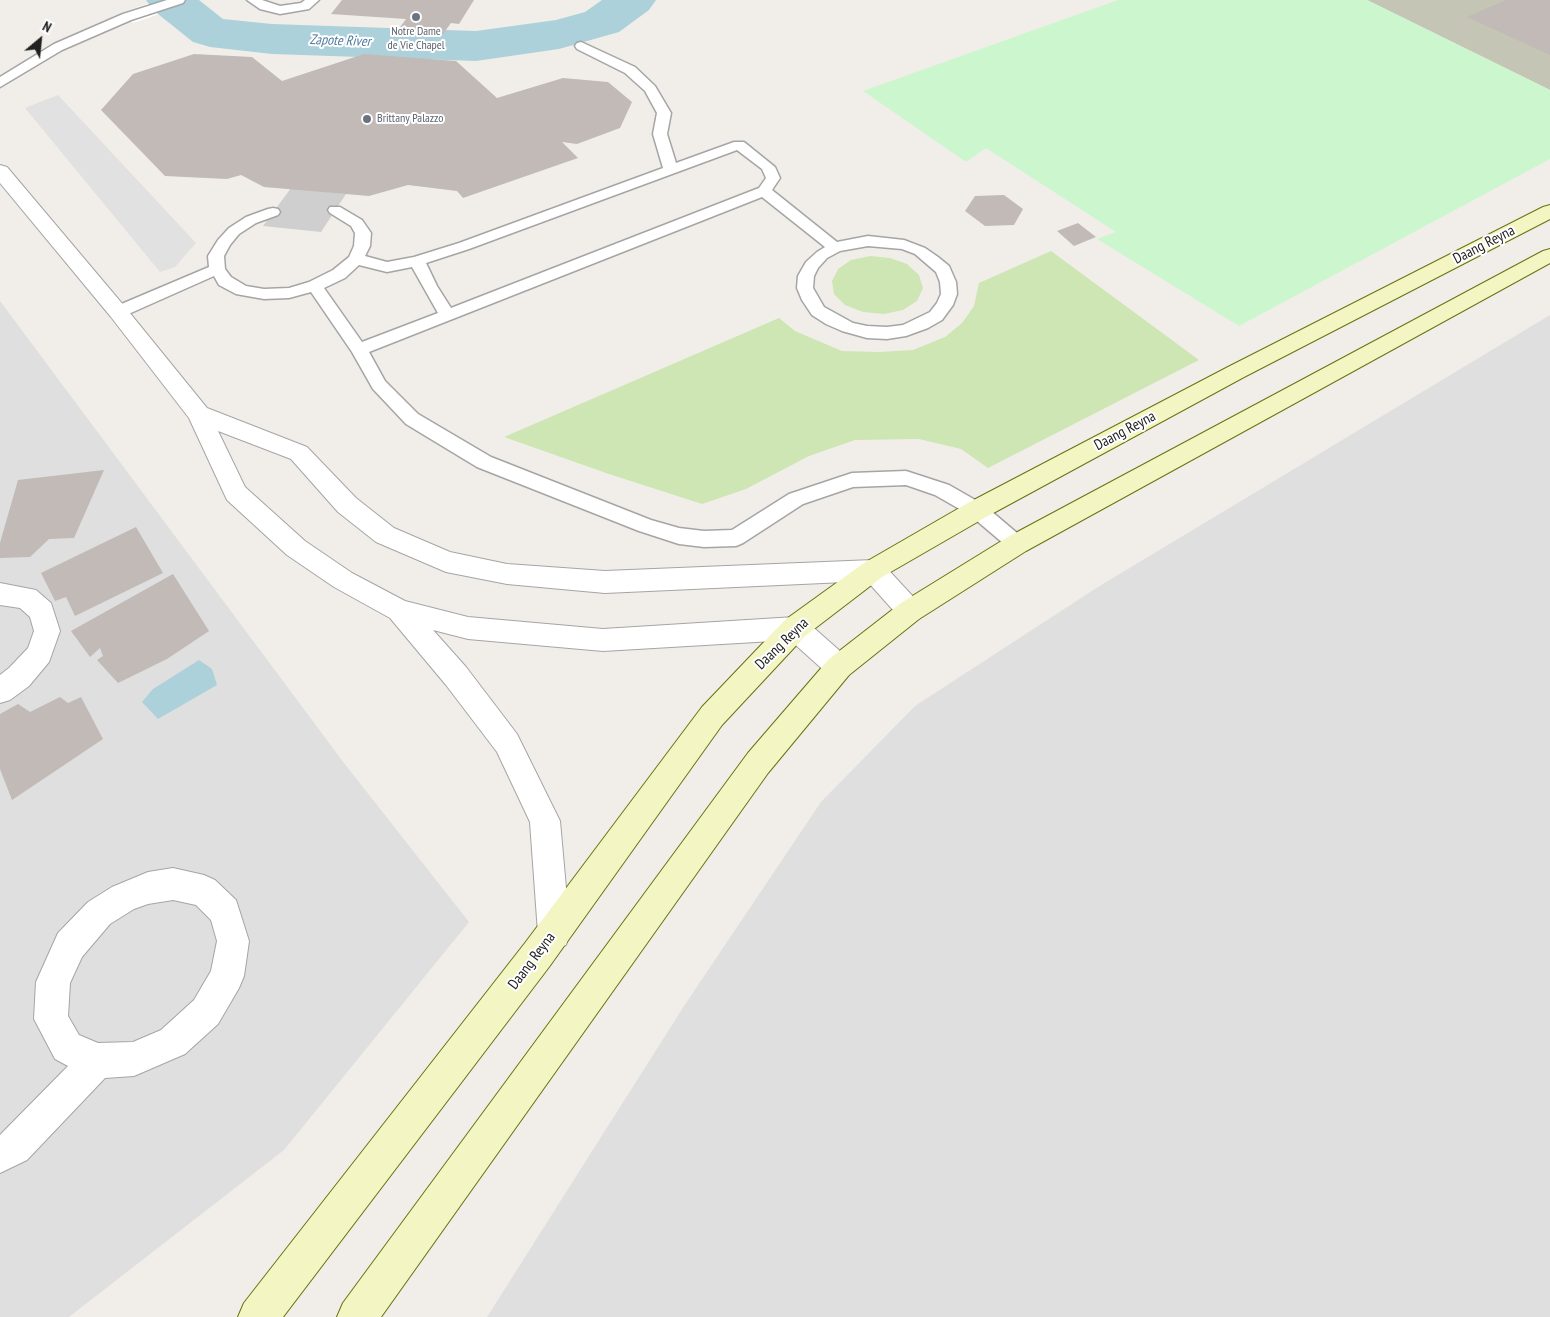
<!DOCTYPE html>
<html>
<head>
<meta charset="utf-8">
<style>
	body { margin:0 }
	#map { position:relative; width:1550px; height:1317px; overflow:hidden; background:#f1eee9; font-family:"PT Sans Narrow",sans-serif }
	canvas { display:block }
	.north { position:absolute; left:15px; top:15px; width:50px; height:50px; -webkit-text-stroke:4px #fff; paint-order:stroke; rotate:28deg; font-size:14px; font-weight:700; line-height:20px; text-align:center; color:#212121 }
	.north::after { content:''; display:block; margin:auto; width:18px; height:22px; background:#212121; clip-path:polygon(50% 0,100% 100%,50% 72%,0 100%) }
</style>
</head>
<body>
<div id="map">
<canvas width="1550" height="1317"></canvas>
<div class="north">N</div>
</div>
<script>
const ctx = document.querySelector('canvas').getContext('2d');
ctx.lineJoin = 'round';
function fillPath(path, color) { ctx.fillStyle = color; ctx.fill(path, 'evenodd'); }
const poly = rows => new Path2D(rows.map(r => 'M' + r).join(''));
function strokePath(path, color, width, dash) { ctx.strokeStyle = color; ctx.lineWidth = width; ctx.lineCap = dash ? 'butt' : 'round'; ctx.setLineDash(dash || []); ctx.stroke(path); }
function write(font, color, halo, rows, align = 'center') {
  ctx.font = font + ' "PT Sans Narrow",sans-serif'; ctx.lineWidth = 4; ctx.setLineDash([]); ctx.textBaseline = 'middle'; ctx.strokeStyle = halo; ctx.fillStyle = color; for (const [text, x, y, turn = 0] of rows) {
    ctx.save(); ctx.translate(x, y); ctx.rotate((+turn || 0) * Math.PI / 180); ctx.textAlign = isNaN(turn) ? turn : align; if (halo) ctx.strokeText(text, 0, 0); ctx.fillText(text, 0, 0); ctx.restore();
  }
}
fillPath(poly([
	[0,301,344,763,469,922,284,1150,69,1317,0,1317],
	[1550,315,1550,1317,487,1317,684,1006,821,802,915,706,1098,587]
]), '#dfdfdf');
fillPath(poly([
	[291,188,346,194,321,232,263,226]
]), '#cfcfcf');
fillPath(poly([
	[1367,0,1550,0,1550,90]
]), '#c5c5b5');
fillPath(poly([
	[1051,251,1199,360,988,468,961,449,919,439,855,440,809,456,746,489,702,504,606,473,504,437,779,318,795,331,842,351,879,352,913,350,945,337,962,323,974,306,979,283],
	[870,256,890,258,907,264,919,275,923,288,917,301,903,310,884,314,863,312,845,305,834,294,832,281,838,269,851,260]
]), '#cde6b4');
fillPath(poly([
	[1118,0,1367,0,1550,90,1550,159,1239,326,1097,239,1116,232,986,148,966,162,863,91]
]), '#cbf6ce');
fillPath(poly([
	[58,95,196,243,175,267,160,272,25,108]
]), '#e1e1e1');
fillPath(poly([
	[199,660,212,669,217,685,158,719,142,702,153,689]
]), '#add1da');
fillPath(poly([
	[158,0,197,0,198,1,133,23,121,13]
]), '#fff');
fillPath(poly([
	[146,0,199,0,223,19,272,24,476,31,556,20,585,12,602,0,656,0,649,10,619,32,559,49,476,61,272,54,210,47,193,42,153,10,146,0]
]), '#add1da');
fillPath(poly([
	[342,0,474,0,459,24,451,23,443,34,398,30,406,19,331,14],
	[1506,0,1550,0,1550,55,1467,17],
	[194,54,252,57,282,81,364,54,456,61,497,98,563,78,608,82,632,102,620,128,577,144,562,142,578,158,463,198,457,191,408,185,369,196,264,187,241,175,227,179,165,176,101,110,133,74],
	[1004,195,1023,209,1014,225,985,226,965,211,975,196],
	[1078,223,1096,237,1074,246,1057,231],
	[104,470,74,538,49,539,30,557,0,558,0,543,18,480],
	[136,527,163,573,75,616,66,597,55,601,41,573],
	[173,574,209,631,167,659,118,683,97,660,103,656,100,648,90,657,71,631],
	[60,697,68,703,81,697,103,739,12,800,0,769,0,714,18,704,30,712]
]), '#c1bab6');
const service = poly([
	[167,0,185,0,183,3,131,20,62,50,0,87,0,77,54,44,123,14,167,0],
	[247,0,262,0,280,6,301,3,305,0,319,0,309,9,280,14,260,9,247,0],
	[581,42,635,67,655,86,671,113,667,134,676,163,734,142,744,142,775,167,780,178,772,190,837,242,868,236,904,240,925,248,938,257,949,266,956,282,957,294,953,305,942,320,928,328,906,336,887,339,867,338,842,331,826,324,812,315,802,300,797,288,798,276,806,262,817,252,825,247,762,197,369,352,385,381,418,414,491,457,651,520,679,528,704,531,732,530,789,494,852,473,906,471,949,485,984,505,1024,539,1027,544,1024,549,1017,552,1010,549,970,515,935,495,906,485,853,487,803,504,743,543,736,546,704,547,679,544,639,531,477,467,406,424,373,389,352,352,311,292,289,298,264,299,236,294,219,285,214,276,124,316,118,317,112,316,110,312,112,308,209,267,208,256,218,240,229,228,246,217,268,209,273,208,278,209,280,212,278,215,256,223,239,234,230,245,224,256,225,269,231,277,246,286,264,289,289,288,309,282,333,270,349,257,354,246,355,233,351,226,330,213,328,210,330,207,340,207,362,220,371,233,370,246,365,256,387,262,414,257,459,243,663,168,653,134,657,113,645,91,625,73,577,49,575,46,577,43,581,42],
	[737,150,762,169,766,178,759,188,451,308,437,286,426,263,469,249,737,150],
	[868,246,902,249,915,254,936,272,940,282,941,294,937,303,930,312,903,325,887,327,867,326,853,323,824,307,813,288,814,276,818,268,827,258,840,251,868,246],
	[359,265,387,272,412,267,438,313,362,342,324,288,345,278,359,265]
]);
const minor = poly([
	[0,583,36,590,51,603,60,631,49,662,29,686,10,700,0,703,0,675,9,668,28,648,34,631,30,617,20,608,0,605,0,583],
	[173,868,204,875,215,880,236,900,249,941,244,976,239,988,218,1024,185,1054,134,1076,105,1078,27,1160,0,1173,0,1135,68,1066,55,1059,34,1019,36,982,58,933,88,902,112,887,148,872,173,868],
	[173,900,196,905,211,920,217,941,211,971,194,1000,161,1030,133,1042,98,1043,79,1035,68,1016,70,983,82,957,110,924,134,909,148,904,173,900]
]);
const tertiary = poly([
	[0,165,7,167,125,307,207,408,307,447,356,498,394,528,450,552,507,564,605,571,873,560,882,563,919,603,923,611,919,619,910,622,901,619,867,581,605,593,507,584,446,572,376,542,338,512,291,459,218,431,245,487,305,541,352,573,405,601,468,617,603,629,795,617,805,620,849,659,853,667,849,675,839,679,829,675,790,640,603,651,468,639,433,630,466,667,517,734,560,821,570,933,566,945,554,949,542,945,538,933,530,822,497,752,446,685,390,618,334,587,287,555,227,500,189,418,111,317,0,183,0,165]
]);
const secondary = poly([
	[1550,205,1550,219,1244,377,986,517,882,577,805,636,722,725,549,967,283,1317,238,1317,244,1303,525,943,702,707,785,620,864,563,968,503,1228,367,1543,207,1550,205],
	[1550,249,1550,263,1026,551,919,619,849,675,768,773,381,1317,337,1317,343,1303,748,753,829,659,901,603,1008,537,1543,251,1550,249]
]);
strokePath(service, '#a5a5a5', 3);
strokePath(minor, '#a5a5a5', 2);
strokePath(tertiary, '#a5a5a5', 2);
strokePath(secondary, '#69720f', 2);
fillPath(service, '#fff');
fillPath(minor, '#fff');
fillPath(tertiary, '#fff');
fillPath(secondary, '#f3f5c3');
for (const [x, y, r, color] of [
	[416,17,5,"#6b7280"],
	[367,119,5,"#6b7280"]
]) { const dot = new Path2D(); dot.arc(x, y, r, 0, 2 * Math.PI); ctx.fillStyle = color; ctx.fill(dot); strokePath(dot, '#fff', 2); }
write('12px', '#5b616d', '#fff', [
	["Notre Dame",416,32],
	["de Vie Chapel",416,46],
	["Brittany Palazzo",377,119,"left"]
]);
write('italic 14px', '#527aa2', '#fff', [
	["Zapote River",340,41,2]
]);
write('15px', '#212121', '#fff', [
	["Daang Reyna",1484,245,-27],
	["Daang Reyna",1125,431,-28],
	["Daang Reyna",782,644,-44],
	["Daang Reyna",532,961,-53]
]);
</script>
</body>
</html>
